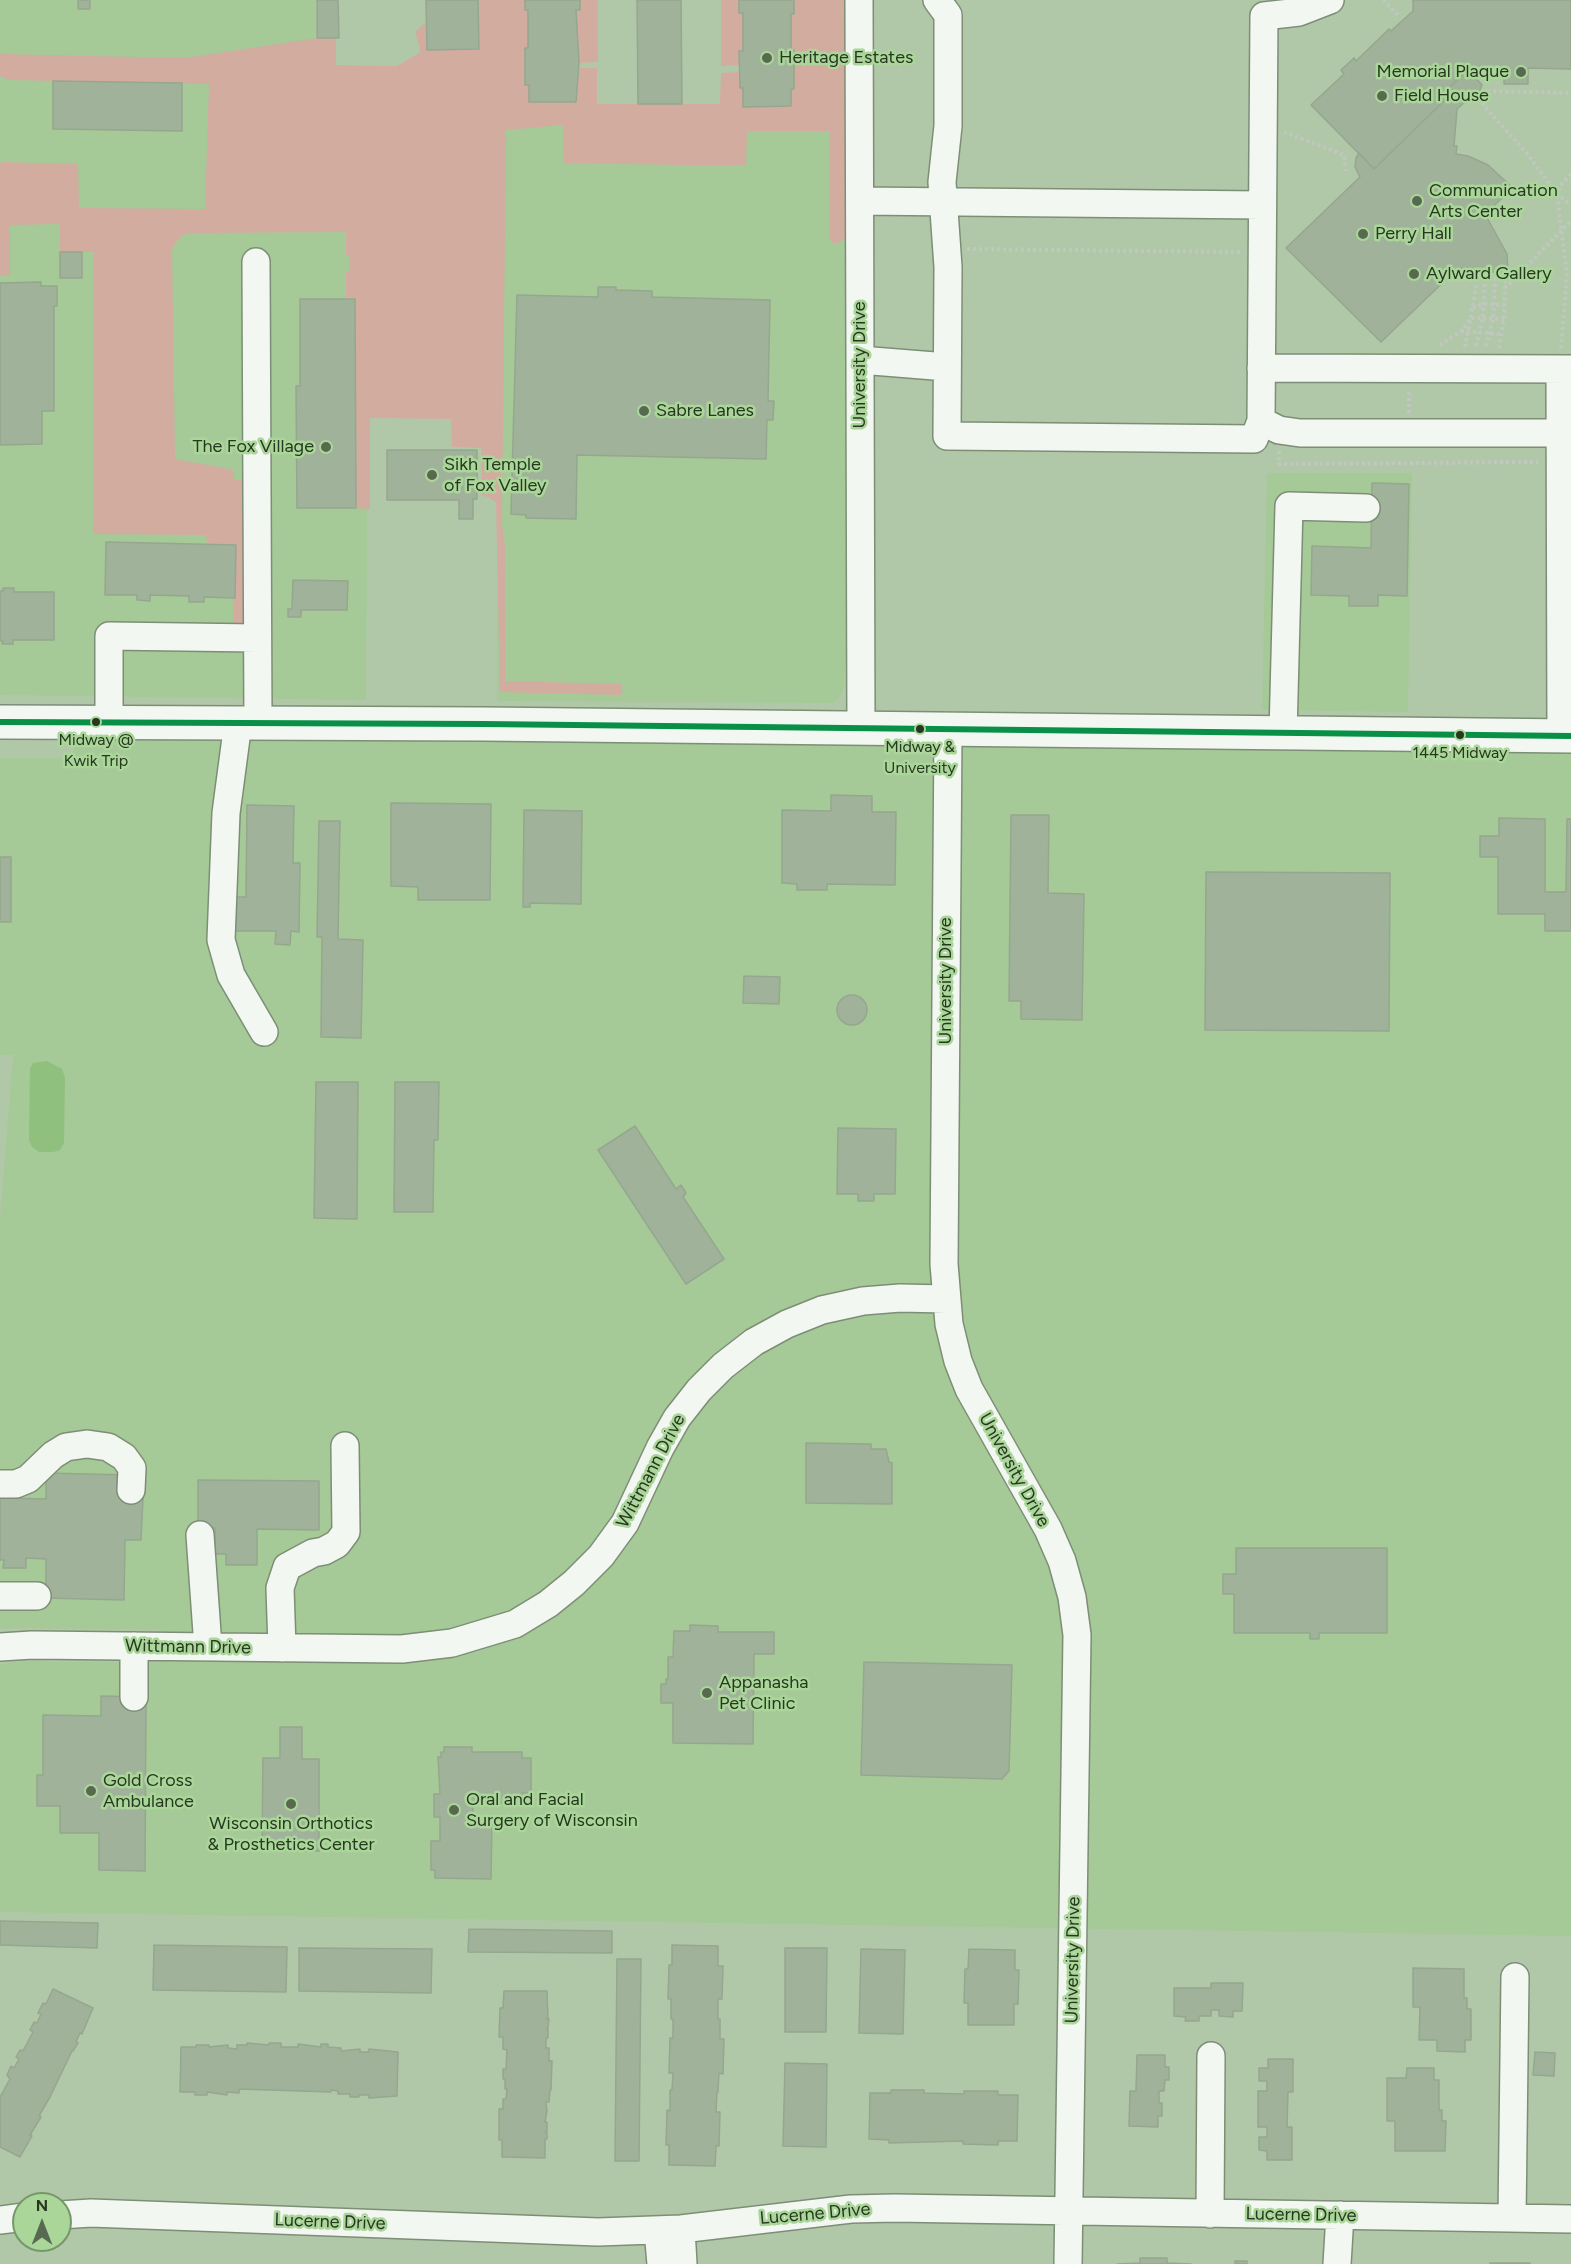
<!DOCTYPE html>
<html>
<head>
<meta charset="utf-8">
<style>
	body { margin:0 }
	#map { position:relative; width:1571px; height:2264px; overflow:hidden; background:#b1c8a8; font-family:Figtree,sans-serif }
	canvas { display:block }
	.north { position:absolute; left:12px; top:2192px; width:60px; height:60px; box-sizing:border-box; background:#abd69a; border:2px solid #769769; border-radius:50%; rotate:0deg; font-size:16px; font-weight:700; line-height:24px; text-align:center; color:#273820 }
	.north::after { content:''; display:block; margin:auto; width:21px; height:27px; background:#576a50; clip-path:polygon(50% 0,100% 100%,50% 72%,0 100%) }
</style>
</head>
<body>
<div id="map">
<canvas width="1571" height="2264"></canvas>
<div class="north">N</div>
</div>
<script>
const ctx = document.querySelector('canvas').getContext('2d');
ctx.lineJoin = 'round';
function fillPath(path, color) { ctx.fillStyle = color; ctx.fill(path, 'evenodd'); }
const poly = rows => new Path2D(rows.map(r => 'M' + r).join(''));
function strokePath(path, color, width, dash) { ctx.strokeStyle = color; ctx.lineWidth = width; ctx.lineCap = dash ? 'butt' : 'round'; ctx.setLineDash(dash || []); ctx.stroke(path); }
function write(font, color, halo, rows, align = 'center') {
  ctx.font = font + ' Figtree,sans-serif'; ctx.lineWidth = 5; ctx.setLineDash([]); ctx.textBaseline = 'middle'; ctx.strokeStyle = halo; ctx.fillStyle = color; for (const [text, x, y, turn = 0] of rows) {
    ctx.save(); ctx.translate(x, y); ctx.rotate((+turn || 0) * Math.PI / 180); ctx.textAlign = isNaN(turn) ? turn : align; if (halo) ctx.strokeText(text, 0, 0); ctx.fillText(text, 0, 0); ctx.restore();
  }
}
fillPath(poly([
	[0,0,315,0,315,73,369,216,366,700,0,695],
	[499,119,847,120,850,570,844,686,841,696,832,703,497,701],
	[1267,473,1412,473,1408,712,1262,710],
	[74,722,1571,736,1571,1936,0,1912,0,1665,20,1661,160,1663,160,1630,18,1628,0,1629,0,1220,13,1055,0,1055,0,758,74,758]
]), '#a5c997');
fillPath(poly([
	[478,0,525,0,525,10,528,10,528,48,525,49,525,84,529,85,529,102,576,102,579,68,597,68,597,104,720,104,721,73,739,72,740,88,743,88,743,107,791,106,791,89,794,88,794,50,791,50,791,14,794,14,794,0,848,0,846,238,838,243,833,243,830,239,830,131,747,131,746,166,564,163,563,125,506,130,502,525,505,545,505,681,622,684,622,695,500,692,496,502,488,497,482,496,481,448,452,447,451,419,370,418,370,509,356,508,355,298,346,297,346,272,350,272,350,256,346,256,346,232,188,233,179,238,172,249,175,459,229,469,234,471,234,479,244,481,246,627,233,627,236,545,207,544,206,535,93,534,94,252,60,252,60,224,10,225,10,275,0,276,0,164,3,162,78,164,79,208,205,209,209,84,9,80,0,76,0,54,185,58,317,38,336,38,336,65,397,66,419,53,420,48,415,32,427,21,427,50,479,49],
	[580,0,598,0,598,62,579,63,576,10,580,10],
	[721,0,739,0,739,13,743,13,743,51,739,51,739,65,721,66]
]), '#d3aca0');
fillPath(poly([
	[47,1061,62,1069,65,1078,64,1143,60,1150,53,1152,39,1152,32,1147,29,1140,30,1069,33,1063]
]), '#90c07d');
const building = poly([
	[78,0,90,0,90,9,78,9,78,0],
	[317,0,338,0,339,38,317,38,317,0],
	[426,0,478,0,479,49,427,50,426,0],
	[525,0,580,0,580,10,576,10,579,63,576,102,529,102,529,85,525,85,525,48,528,48,528,10,525,10,525,0],
	[637,0,681,0,682,104,638,104,637,0],
	[739,0,794,0,794,14,791,14,791,50,794,50,794,89,791,89,791,106,743,107,743,88,740,88,739,51,743,51,743,13,739,13,739,0],
	[1413,0,1571,0,1571,69,1528,68,1528,84,1504,84,1504,69,1468,69,1448,89,1452,93,1374,169,1311,105,1344,74,1341,70,1354,58,1356,61,1389,29,1391,31,1413,11,1413,0],
	[1468,69,1482,85,1477,98,1466,101,1457,109,1454,146,1457,146,1456,154,1468,156,1488,165,1513,188,1485,214,1507,254,1508,272,1479,272,1479,269,1458,268,1381,342,1286,248,1360,177,1355,167,1356,158,1359,153,1374,169,1452,93,1448,89,1468,69],
	[53,81,182,83,182,131,53,129,53,81],
	[60,252,82,252,82,278,60,278,60,252],
	[41,282,41,286,57,286,57,306,54,306,54,411,42,411,42,444,0,445,0,283,41,282],
	[598,287,616,287,616,290,652,291,652,297,770,300,768,401,774,401,773,420,767,420,766,459,577,455,576,519,526,518,526,515,511,514,517,295,598,297,598,287],
	[300,299,355,299,356,508,297,508,296,386,300,386,300,299],
	[387,450,477,450,477,499,473,499,473,519,459,519,459,500,387,500,387,450],
	[1372,483,1409,484,1407,596,1378,595,1378,606,1349,606,1349,596,1311,595,1312,546,1371,548,1372,483],
	[106,542,236,545,235,598,204,597,204,602,189,602,189,596,150,595,150,601,137,600,137,595,105,595,106,542],
	[293,580,348,581,347,610,301,610,301,617,288,617,288,609,292,609,293,580],
	[3,588,14,588,14,592,54,592,54,640,13,640,13,644,2,644,3,641,0,641,0,591,3,591,3,588],
	[831,795,872,796,872,812,896,812,895,885,827,884,827,890,797,890,797,884,782,883,782,810,831,811,831,795],
	[391,803,491,804,490,900,418,900,418,887,391,886,391,803],
	[247,805,294,806,293,863,300,863,299,932,291,931,290,945,275,944,276,931,230,931,231,897,246,897,247,805],
	[524,810,582,811,581,904,530,903,530,907,523,907,524,810],
	[1011,815,1049,815,1048,893,1084,894,1082,1020,1021,1019,1021,1001,1009,1001,1011,815],
	[1499,818,1545,819,1545,892,1566,892,1567,819,1571,819,1571,931,1545,931,1545,914,1498,914,1498,857,1480,857,1480,836,1499,836,1499,818],
	[319,821,340,821,338,939,363,940,361,1038,321,1037,322,937,317,937,319,821],
	[0,857,11,857,11,922,0,922,0,857],
	[1206,872,1390,873,1389,1031,1205,1030,1206,872],
	[744,976,780,977,779,1004,743,1003,744,976],
	'837 1010a15 15 0 1 1 30 0a15 15 0 1 1-30 0Z',
	[316,1082,358,1082,357,1219,314,1218,316,1082],
	[395,1082,439,1082,438,1140,434,1140,433,1212,394,1212,395,1082],
	[635,1126,676,1189,681,1185,686,1193,683,1197,724,1259,686,1284,598,1150,635,1126],
	[838,1128,896,1129,895,1194,874,1194,874,1201,858,1201,858,1194,837,1194,838,1128],
	[806,1443,871,1444,871,1449,886,1449,889,1462,892,1463,892,1504,806,1503,806,1443],
	[46,1473,127,1475,127,1496,143,1497,141,1540,125,1540,124,1600,46,1598,46,1559,26,1558,26,1568,3,1568,4,1560,0,1560,0,1498,46,1499,46,1473],
	[198,1480,319,1481,319,1530,257,1529,257,1565,226,1565,226,1554,215,1554,215,1528,198,1527,198,1480],
	[1236,1548,1387,1548,1387,1633,1319,1633,1319,1639,1310,1639,1310,1633,1234,1633,1234,1594,1223,1594,1223,1574,1236,1574,1236,1548],
	[690,1625,718,1626,718,1632,774,1632,774,1654,754,1654,753,1744,673,1743,673,1703,661,1703,661,1684,666,1684,666,1679,668,1679,668,1657,673,1657,674,1631,690,1631,690,1625],
	[864,1662,1012,1665,1009,1771,1002,1779,861,1775,864,1662],
	[101,1696,146,1697,145,1871,99,1870,99,1833,60,1833,60,1806,37,1806,37,1775,43,1775,43,1715,101,1716,101,1696],
	[280,1727,302,1727,302,1759,319,1759,319,1851,262,1850,263,1758,280,1758,280,1727],
	[444,1747,472,1747,472,1752,522,1752,522,1758,531,1758,531,1793,522,1793,522,1803,473,1803,473,1821,492,1821,491,1879,435,1878,435,1870,431,1870,431,1841,440,1841,440,1817,434,1817,434,1794,440,1794,438,1757,441,1757,441,1752,444,1752,444,1747],
	[0,1921,98,1923,97,1948,0,1945,0,1921],
	[469,1929,612,1931,612,1953,468,1952,469,1929],
	[154,1945,287,1947,286,1992,153,1990,154,1945],
	[672,1945,718,1946,718,1966,723,1966,722,1999,718,1999,718,2019,720,2019,720,2039,724,2039,723,2074,719,2073,718,2092,717,2092,716,2112,720,2112,719,2146,716,2146,715,2166,669,2165,669,2145,666,2145,667,2110,670,2111,670,2090,672,2090,673,2073,669,2073,670,2038,673,2038,673,2019,671,2019,671,1999,668,1999,669,1965,672,1965,672,1945],
	[299,1948,432,1949,431,1993,299,1991,299,1948],
	[785,1948,827,1948,826,2032,785,2032,785,1948],
	[861,1949,905,1950,903,2034,859,2033,861,1949],
	[969,1949,1015,1950,1015,1970,1019,1970,1018,2004,1014,2004,1014,2025,968,2025,968,2003,964,2003,965,1969,968,1969,969,1949],
	[617,1959,641,1959,639,2161,615,2161,617,1959],
	[1413,1968,1464,1969,1464,1998,1467,1998,1467,2009,1471,2009,1471,2040,1465,2040,1465,2052,1437,2051,1437,2040,1419,2040,1420,2007,1413,2007,1413,1968],
	[1211,1983,1243,1983,1242,2011,1233,2011,1233,2017,1219,2016,1219,2010,1211,2010,1211,2016,1199,2016,1199,2021,1185,2021,1186,2017,1174,2016,1174,1988,1211,1988,1211,1983],
	[53,1989,93,2008,82,2034,80,2033,76,2042,78,2043,73,2051,72,2051,50,2097,39,2116,41,2117,30,2135,32,2136,20,2157,0,2147,0,2097,10,2079,7,2075,11,2066,14,2068,19,2059,16,2057,20,2050,22,2051,24,2049,33,2032,30,2030,34,2022,37,2023,41,2014,38,2013,43,2003,46,2004,53,1989],
	[504,1991,547,1991,548,2018,546,2019,549,2019,548,2028,546,2028,548,2030,548,2038,546,2038,546,2048,549,2048,549,2061,552,2061,551,2090,550,2090,549,2102,546,2102,547,2111,545,2122,547,2122,547,2130,545,2132,547,2132,547,2139,545,2139,545,2158,502,2157,502,2140,499,2140,499,2109,503,2109,503,2099,506,2099,507,2089,505,2089,505,2079,503,2079,503,2069,506,2069,507,2050,503,2049,503,2037,499,2037,500,2008,503,2008,504,1991],
	[247,2043,269,2045,269,2043,281,2043,281,2047,298,2047,298,2044,321,2047,321,2044,328,2044,328,2047,341,2048,341,2051,360,2049,360,2052,369,2052,369,2049,398,2052,397,2096,369,2098,369,2095,359,2095,359,2097,350,2097,350,2094,338,2094,338,2091,331,2090,331,2092,239,2089,239,2093,227,2092,227,2095,207,2092,207,2095,195,2095,195,2092,180,2092,181,2047,196,2047,196,2045,209,2045,209,2047,228,2045,228,2048,237,2049,237,2045,247,2045,247,2043],
	[1535,2052,1555,2053,1554,2076,1533,2075,1535,2052],
	[1137,2055,1165,2055,1165,2067,1169,2067,1169,2080,1165,2080,1164,2091,1159,2091,1159,2103,1162,2103,1162,2116,1158,2116,1158,2127,1129,2126,1130,2091,1136,2091,1137,2055],
	[1268,2059,1293,2059,1293,2092,1288,2092,1287,2127,1292,2127,1292,2160,1267,2160,1267,2151,1259,2150,1259,2137,1267,2137,1267,2127,1258,2127,1258,2091,1267,2091,1267,2081,1259,2081,1259,2068,1268,2068,1268,2059],
	[785,2063,827,2064,826,2147,783,2146,785,2063],
	[1407,2068,1434,2068,1434,2080,1439,2080,1439,2110,1442,2110,1442,2121,1446,2121,1445,2151,1395,2151,1395,2121,1387,2121,1387,2078,1406,2078,1407,2068],
	[891,2090,924,2090,924,2093,964,2094,964,2091,998,2091,998,2095,1018,2095,1017,2141,998,2141,998,2145,963,2144,963,2141,889,2143,889,2140,869,2139,870,2093,891,2093,891,2090],
	[1140,2258,1167,2258,1167,2263,1191,2264,1117,2264,1140,2263,1140,2258],
	[1235,2261,1247,2261,1247,2264,1235,2264,1235,2261],
	[1490,2263,1530,2263,1530,2264,1490,2264,1490,2263]
]);
fillPath(building, '#a0b39a');
strokePath(building, '#95a78e', 1.5);
const minor = poly([
	[859,0,861,730],
	[937,0,948,15,948,126,942,182,948,267,947,436,1254,439,1261,421,1264,16,1299,12,1330,0],
	[860,201,1262,205],
	[256,262,258,723],
	[860,360,947,367],
	[1261,368,1571,369],
	[1560,369,1561,736],
	[1261,421,1279,430,1300,433,1561,433],
	[109,722,109,636,257,638],
	[238,723,226,813,221,940,231,975,264,1032],
	[948,731,944,1264,949,1324,958,1361,969,1389,1048,1529,1062,1561,1072,1597,1077,1635,1068,2264],
	[1283,733,1289,506,1366,508],
	[0,1484,16,1484,28,1479,53,1455,66,1447,87,1444,108,1447,124,1457,132,1468,131,1490],
	[200,1535,208,1647],
	[0,1596,37,1596],
	[134,1646,134,1697],
	[0,1647,32,1645,402,1649,452,1643,515,1624,548,1604,574,1583,601,1556,625,1523,660,1448,677,1418,699,1390,723,1366,754,1342,787,1324,822,1310,863,1301,900,1298,946,1299],
	[282,1648,280,1588,287,1567,313,1553,324,1551,337,1544,346,1532,345,1446],
	[1210,2214,1211,2056],
	[60,2215,91,2213,598,2232,681,2229,851,2209,895,2208,1571,2219],
	[1512,2218,1515,1977],
	[0,2220,24,2217],
	[681,2229,683,2264],
	[658,2230,661,2264],
	[1337,2264,1340,2215]
]);
const major = poly([
	[0,722,483,724,1571,736]
]);
strokePath(minor, '#7d8e76', 30);
strokePath(major, '#7d8e76', 36);
strokePath(poly([
	[1383,0,1399,16],
	[1284,132,1344,155,1346,171],
	[1571,174,1560,186,1557,194,1571,205],
	[967,249,1242,252],
	[1473,308,1483,304,1504,305],
	[1461,331,1501,334],
	[1440,345,1461,331,1471,318,1504,319],
	[1476,346,1483,318,1485,277,1495,278],
	[1486,346,1493,319,1495,278,1511,283],
	[1465,347,1478,277,1485,277],
	[1499,348,1504,319,1505,288,1571,221],
	[1561,348,1567,276,1557,194,1525,151,1484,106,1481,95,1490,91,1571,93],
	[1409,413,1409,390],
	[1279,451,1279,464,1538,462]
]), '#c0c7be', 4, [3, 3]);
strokePath(minor, '#f3f7f2', 27);
strokePath(major, '#f3f7f2', 33);
strokePath(poly([
	[0,722,483,724,1571,736]
]), '#089047', 6);
for (const [x, y, r, color] of [
	[767,58,6,"#576a50"],
	[1521,72,6,"#576a50"],
	[1382,96,6,"#576a50"],
	[1417,201,6,"#576a50"],
	[1363,234,6,"#576a50"],
	[1414,274,6,"#576a50"],
	[644,411,6,"#576a50"],
	[326,447,6,"#576a50"],
	[432,475,6,"#576a50"],
	[96,722,5,"#273820"],
	[920,729,5,"#273820"],
	[1460,735,5,"#273820"],
	[707,1693,6,"#576a50"],
	[91,1791,6,"#576a50"],
	[291,1804,6,"#576a50"],
	[454,1810,6,"#576a50"]
]) { const dot = new Path2D(); dot.arc(x, y, r, 0, 2 * Math.PI); ctx.fillStyle = color; ctx.fill(dot); strokePath(dot, '#abd69a', 2); }
write('16px', '#273820', '#abd69a', [
	["Midway @",96,740],
	["Kwik Trip",96,761],
	["Midway &",920,747],
	["University",920,768],
	["1445 Midway",1460,753]
]);
write('18px', '#273820', '#abd69a', [
	["Heritage Estates",779,58],
	["Memorial Plaque",1509,72,"right"],
	["Field House",1394,96],
	["Communication",1429,191],
	["Arts Center",1429,212],
	["Perry Hall",1375,234],
	["Aylward Gallery",1426,274],
	["Sabre Lanes",656,411],
	["The Fox Village",314,447,"right"],
	["Sikh Temple",444,465],
	["of Fox Valley",444,486],
	["Appanasha",719,1683],
	["Pet Clinic",719,1704],
	["Gold Cross",103,1781],
	["Ambulance",103,1802],
	["Oral and Facial",466,1800],
	["Surgery of Wisconsin",466,1821],
	["Wisconsin Orthotics",291,1824,"center"],
	["& Prosthetics Center",291,1845,"center"]
], 'left');
write('18px', '#273820', '#abd69a', [
	["University Drive",860,365,-90],
	["University Drive",946,981,-90],
	["University Drive",1014,1470,61],
	["Wittmann Drive",651,1471,-62],
	["Wittmann Drive",188,1647,1],
	["University Drive",1073,1960,-89],
	["Lucerne Drive",815,2214,-5],
	["Lucerne Drive",1301,2215,1],
	["Lucerne Drive",330,2222,2]
]);
</script>
</body>
</html>
